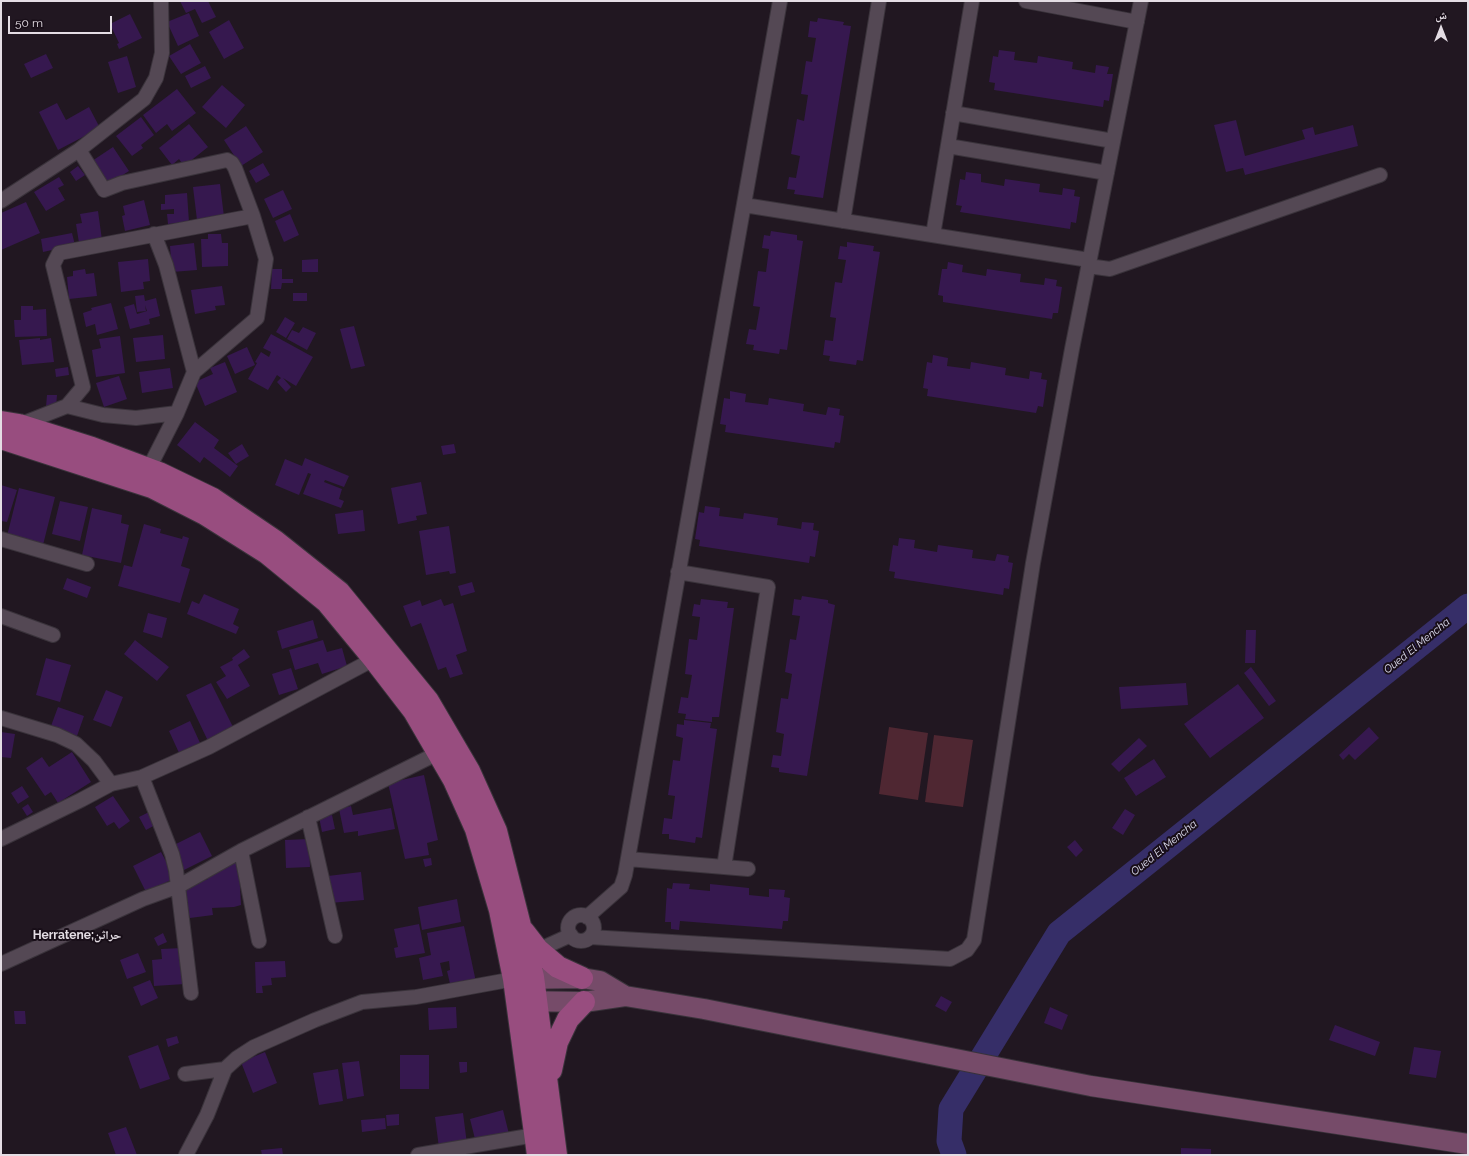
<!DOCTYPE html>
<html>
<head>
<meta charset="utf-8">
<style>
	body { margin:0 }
	#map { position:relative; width:1469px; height:1156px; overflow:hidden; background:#211721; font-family:Raleway,"Noto Naskh Arabic",sans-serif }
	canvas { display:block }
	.frame { position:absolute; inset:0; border:2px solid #e4dde4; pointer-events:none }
	.north { position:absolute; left:1421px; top:8px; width:40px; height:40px; -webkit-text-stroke:3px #180e18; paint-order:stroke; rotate:0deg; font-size:11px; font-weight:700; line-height:16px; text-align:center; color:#e4dde4 }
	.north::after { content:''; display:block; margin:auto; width:14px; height:18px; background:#e4dde4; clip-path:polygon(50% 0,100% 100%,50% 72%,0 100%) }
	.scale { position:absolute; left:8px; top:16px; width:104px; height:18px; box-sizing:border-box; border:2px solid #e4dde4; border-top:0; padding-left:5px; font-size:12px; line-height:14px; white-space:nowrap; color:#e4dde4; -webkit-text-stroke:3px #180e18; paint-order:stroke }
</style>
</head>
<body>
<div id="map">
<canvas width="1469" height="1156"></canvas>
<div class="frame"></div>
<div class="north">ش</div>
<div class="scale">50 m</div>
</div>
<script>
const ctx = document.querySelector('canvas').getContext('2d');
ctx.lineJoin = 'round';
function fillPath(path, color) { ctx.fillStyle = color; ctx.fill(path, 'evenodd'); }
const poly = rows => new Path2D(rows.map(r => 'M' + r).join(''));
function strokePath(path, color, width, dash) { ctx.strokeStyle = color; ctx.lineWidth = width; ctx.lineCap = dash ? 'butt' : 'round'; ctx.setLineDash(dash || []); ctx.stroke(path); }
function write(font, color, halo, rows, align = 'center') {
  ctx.font = font + ' Raleway,"Noto Naskh Arabic",sans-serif'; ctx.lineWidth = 4; ctx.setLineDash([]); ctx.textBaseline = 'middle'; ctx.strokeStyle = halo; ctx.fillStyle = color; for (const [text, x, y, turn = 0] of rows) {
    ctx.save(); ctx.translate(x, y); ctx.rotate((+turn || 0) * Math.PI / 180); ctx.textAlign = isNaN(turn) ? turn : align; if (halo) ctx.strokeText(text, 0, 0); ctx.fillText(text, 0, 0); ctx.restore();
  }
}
fillPath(poly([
	[889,727,928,733,918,800,879,794],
	[934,735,973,740,963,807,925,802]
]), '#4f2732');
strokePath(poly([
	[954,1155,949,1141,951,1109,1059,933,1468,606]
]), '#362e68', 25);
fillPath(poly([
	[180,1,208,1,216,17,202,23,195,9,186,13],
	[189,13,199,36,178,46,167,22],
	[130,14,142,38,119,49,117,44,119,43,110,24],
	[818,18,844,22,843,25,851,26,823,198,794,194,795,190,787,189,789,177,796,178,800,156,791,154,797,119,804,121,808,95,801,94,806,61,812,62,816,38,808,37,810,21,817,22],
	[229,20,244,48,224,59,209,32],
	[190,44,201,63,181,74,169,56],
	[999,50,1015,52,1014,60,1037,63,1038,56,1073,62,1072,69,1095,73,1096,65,1109,67,1107,74,1113,74,1109,101,1104,100,1103,107,994,90,995,83,989,82,993,56,998,57],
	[46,54,53,68,31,78,24,64],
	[127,56,136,87,118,93,108,62],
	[205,66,211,78,191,88,185,76],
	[222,85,245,105,226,128,202,107],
	[177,89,196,113,172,131,167,124,156,133,143,115],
	[57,103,66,120,89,107,100,128,58,150,39,112],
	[141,117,154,135,141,145,143,148,132,156,116,136],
	[1236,120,1245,156,1305,139,1302,130,1313,127,1315,135,1353,125,1358,146,1245,175,1243,168,1226,172,1214,125],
	[189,124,208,147,184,166,179,159,172,165,159,148],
	[246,126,263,152,241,166,224,140],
	[113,147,129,171,107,185,92,161],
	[263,163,270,175,256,183,249,171],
	[78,166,85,175,76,181,70,172],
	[966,172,981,174,981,182,1004,186,1005,179,1040,184,1039,192,1062,195,1063,188,1075,190,1074,196,1080,197,1076,223,1071,222,1070,229,960,212,962,206,956,205,960,179,965,180],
	[59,177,64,185,58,188,65,200,46,211,34,192],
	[220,184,224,217,197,220,193,187],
	[283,190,292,209,273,218,264,199],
	[187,193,189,222,168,224,167,214,174,214,174,209,161,210,161,204,165,204,165,195],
	[144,200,150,225,125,231,122,216,125,215,123,206],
	[26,202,40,233,1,250,1,213],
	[98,211,102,240,79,243,76,224,82,223,80,214],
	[290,214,299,235,284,242,275,221],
	[771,231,797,235,797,240,803,241,787,350,780,349,779,354,753,350,754,345,746,344,749,329,756,330,760,307,753,306,758,271,766,272,769,249,762,248,764,235,770,236],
	[72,233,75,245,43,252,41,239],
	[208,234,221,234,222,243,228,243,228,266,202,267,201,239,208,239],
	[847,242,874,246,873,251,880,252,863,361,857,360,856,365,829,361,830,356,823,355,825,340,833,341,836,318,830,317,835,282,842,283,846,260,838,259,840,246,847,247],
	[194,243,197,270,172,272,170,246],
	[148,259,150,281,143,282,144,289,121,292,118,262],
	[318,259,318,272,302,272,302,260],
	[948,262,963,265,962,272,986,276,987,269,1021,274,1020,282,1044,285,1045,278,1057,280,1056,286,1062,287,1058,313,1053,313,1052,319,943,302,943,296,938,295,942,269,947,269],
	[85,269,86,274,94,273,97,296,69,299,67,277,73,276,73,271],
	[272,269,282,269,282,279,293,279,293,283,282,283,281,289,271,289],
	[222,286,225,305,215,306,216,310,195,314,191,290],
	[293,293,307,293,307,301,293,301],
	[144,295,145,301,156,298,160,316,149,319,150,324,130,329,124,307,134,304,137,314,147,311,145,305,146,311,137,312,135,296],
	[111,303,118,329,97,335,95,324,86,327,83,313,92,310,91,308],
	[21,306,33,306,33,310,46,309,47,336,15,337,14,320,21,320],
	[285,317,295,323,286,338,276,332],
	[354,326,365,366,351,369,340,329],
	[303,327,316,333,307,350,287,339,292,330,299,333],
	[271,334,313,357,296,386,283,378,291,387,286,392,277,382,281,378,277,375,268,390,248,379,257,363,255,362,261,352,269,357,271,352,263,348],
	[163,335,165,359,136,362,133,338],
	[120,336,125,373,96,377,92,350,101,348,99,339],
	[40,338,40,340,51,338,54,362,22,365,19,340],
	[247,347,255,365,235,374,227,356],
	[933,355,948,358,947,366,970,369,971,362,1006,368,1005,375,1029,379,1030,371,1042,373,1041,379,1047,380,1043,407,1038,406,1036,413,927,396,928,389,923,388,927,362,932,363],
	[225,362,237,392,205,406,195,382,213,374,210,368],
	[68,367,69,375,56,377,55,369],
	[170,368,173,388,142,393,139,372],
	[119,376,127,399,104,407,96,383],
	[730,391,746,394,745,402,768,405,769,398,804,404,803,411,826,415,828,407,840,409,839,415,844,416,840,443,835,442,834,448,725,432,726,425,720,424,724,398,730,399],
	[47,395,57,395,56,407,46,407],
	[195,422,219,440,214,448,238,466,230,477,204,457,200,463,177,445],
	[242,444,249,456,236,464,228,453],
	[454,444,456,453,443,455,441,446],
	[305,458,349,476,344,487,325,480,324,482,342,489,339,499,344,501,341,508,303,494,311,474,308,473,299,495,275,485,285,459,302,466],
	[421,482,427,514,416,516,417,520,398,524,391,488],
	[1,485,17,490,7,522,1,521],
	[19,488,55,497,43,545,7,536],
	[60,501,88,507,80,541,52,534],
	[705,506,720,508,719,516,743,519,744,513,778,518,777,525,801,529,802,522,814,523,813,530,819,531,815,557,810,556,809,563,699,546,700,540,695,539,699,512,704,513],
	[92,508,122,515,121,523,129,525,121,563,82,555],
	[363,510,365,531,338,534,335,514],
	[144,524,161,529,160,533,182,539,183,536,189,538,181,566,190,569,180,603,118,586,124,565,132,567],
	[449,526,456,573,450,574,449,571,426,575,419,531],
	[899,538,915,540,914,548,937,552,938,545,973,550,972,558,995,561,997,554,1009,556,1008,562,1013,563,1009,589,1004,588,1003,595,894,578,895,572,889,571,893,545,898,546],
	[67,578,91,587,87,598,63,589],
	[472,582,475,592,461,596,458,586],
	[204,594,239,609,233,624,239,627,236,634,187,614,192,601,199,604],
	[802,596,828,600,828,603,835,605,807,776,779,772,779,768,771,767,773,755,781,756,784,734,776,732,781,698,788,699,792,674,785,672,790,639,796,640,800,616,792,615,794,599,801,600],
	[441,599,444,606,453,603,467,651,456,655,463,674,450,678,446,667,438,670,421,623,411,627,403,606,420,600,422,606],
	[701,599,728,602,727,608,734,608,719,717,712,717,712,722,685,719,686,714,678,713,681,697,688,698,692,675,685,674,689,639,697,640,700,617,692,616,694,604,700,605],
	[148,613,167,618,162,638,143,632],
	[313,620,318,638,282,649,277,631],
	[1246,630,1256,630,1255,663,1245,663],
	[135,640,169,667,157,681,124,654],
	[323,640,327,652,342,648,347,666,322,674,318,663,295,670,289,650],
	[244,649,250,657,238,665,250,686,227,699,216,682,226,676,220,667,233,660,232,658],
	[46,658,71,665,60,702,36,695],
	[1251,667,1276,701,1269,706,1244,673],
	[291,668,298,689,279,695,272,674],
	[211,683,234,729,208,741,186,695],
	[1186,683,1188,705,1121,709,1119,687],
	[1238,684,1264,718,1210,758,1184,724],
	[106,690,123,697,111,727,93,720],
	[58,707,84,716,77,736,51,726],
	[684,720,711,723,710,728,717,729,702,838,696,837,695,843,669,839,669,834,662,834,664,818,672,819,675,796,668,795,673,760,680,761,683,738,676,736,677,724,684,725],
	[190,721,201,745,180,755,169,731],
	[1369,727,1379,738,1355,760,1349,754,1343,760,1339,755],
	[1,732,15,734,11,758,1,757],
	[1139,738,1147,746,1119,772,1111,764],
	[72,752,91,782,58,803,51,792,45,796,26,768,42,757,49,767],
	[1154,759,1166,777,1136,796,1124,778],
	[424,775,438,840,427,843,429,855,405,859,388,783],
	[22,786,29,797,18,804,11,793],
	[113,796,130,821,119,829,114,822,107,826,95,807],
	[28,804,33,812,27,816,22,808],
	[351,806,353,815,391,808,395,829,358,836,358,831,344,833,339,809],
	[1125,809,1135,815,1123,835,1112,828],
	[151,811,157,824,146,830,139,817],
	[332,815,335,829,322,832,319,817],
	[200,832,212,856,184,870,172,846],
	[309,839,310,867,286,868,285,840],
	[1075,840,1083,850,1076,857,1067,847],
	[161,852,175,878,146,892,133,866],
	[431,858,432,865,425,867,423,859],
	[236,861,239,869,241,905,234,907,212,908,213,915,190,918,186,906,185,887,208,879,207,871],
	[361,872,364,900,330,903,328,876],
	[673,883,690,884,689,889,710,891,710,884,749,888,749,895,769,897,769,889,785,890,784,897,790,898,788,921,783,921,782,929,680,921,679,930,671,929,671,922,665,922,667,888,672,889],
	[457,899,461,922,422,930,418,907],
	[419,924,425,953,396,958,394,948,398,947,394,929],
	[464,926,476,982,451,988,447,971,450,970,449,961,440,963,443,976,423,980,419,958,431,955,427,933],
	[163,933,167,942,158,946,154,938],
	[182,948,185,984,154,986,152,960,162,959,161,949],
	[138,953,146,972,127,979,120,960],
	[285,961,286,977,271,978,272,985,262,986,263,993,256,993,255,962],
	[150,980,158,998,141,1006,133,987],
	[941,996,952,1002,946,1012,935,1006],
	[456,1007,457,1028,429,1030,428,1008],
	[1050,1007,1068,1015,1062,1030,1044,1023],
	[14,1011,25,1011,26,1024,15,1024],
	[1335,1025,1380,1042,1375,1056,1329,1040],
	[177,1036,179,1043,168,1047,166,1039],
	[158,1045,170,1079,140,1089,128,1056],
	[1414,1047,1441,1051,1436,1078,1409,1074],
	[265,1052,277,1083,253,1093,241,1062],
	[400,1055,429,1055,429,1089,400,1089],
	[359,1061,364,1096,347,1099,342,1063],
	[459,1062,467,1062,467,1072,460,1073],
	[338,1069,343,1101,319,1105,313,1073],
	[503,1110,509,1134,476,1143,470,1119],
	[463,1113,467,1144,439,1148,435,1117],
	[399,1114,399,1125,387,1126,386,1115],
	[385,1118,386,1129,362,1132,361,1120],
	[126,1127,137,1155,116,1155,108,1133],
	[282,1148,283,1155,262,1155,261,1150],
	[1181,1148,1211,1149,1211,1155,1181,1155]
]), '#36184f');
const minor = poly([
	[1026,1,1137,22],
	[953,113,1113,141],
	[948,146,1107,173],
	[79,150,104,190,122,183,227,160,232,163,235,168,253,216,266,259,257,318,194,372],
	[1,201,79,150,144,99,156,78,162,53,161,1],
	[744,205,1089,260],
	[843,221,879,1],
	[933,235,972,1],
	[1088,266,1110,269,1380,175],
	[67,406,103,415,136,418,177,413],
	[19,425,67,406,83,387,53,265,59,253,253,216],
	[148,470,177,413,194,372,166,265,154,234],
	[1,539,87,564],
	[678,572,768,587,724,867],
	[1,616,53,635],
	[1,718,57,735,76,744,94,761,111,784],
	[142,777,172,854,176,870,191,993],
	[308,817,335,936],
	[1,839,81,800,111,784,142,777,209,747,374,659],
	[241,851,259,941],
	[628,859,748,869],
	'568 928a13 13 0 1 1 26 0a13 13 0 1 1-26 0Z',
	[587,917,621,887,625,875,780,1],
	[590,937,950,959,967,950,974,940,1033,563,1072,349,1141,1],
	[538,950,571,935],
	[1,964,143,899,179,886,241,851,438,753],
	[185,1074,225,1069],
	[186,1155,207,1115,225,1069,237,1058,254,1047,315,1020,362,1002,416,997,514,979],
	[418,1155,535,1135]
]);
const secondary = poly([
	[518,979,582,978,600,981,625,996,704,1009,1091,1086,1468,1144],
	[519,1001,584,1002,625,996]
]);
const primary = poly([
	[1,422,19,425,92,448,159,473,213,499,275,541,339,592,428,701,469,771,496,831,533,977,556,1155],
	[1,438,152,487,205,514,267,553,327,602,374,659,414,711,454,780,476,829,500,910,514,979,538,1155],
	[524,932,538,950,558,967,582,978],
	[551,1070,557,1042,568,1019,584,1002]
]);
strokePath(minor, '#3a333b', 16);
strokePath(secondary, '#3a333b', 22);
strokePath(primary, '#3a333b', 24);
strokePath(minor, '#544854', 14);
strokePath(secondary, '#764b69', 20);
strokePath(primary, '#984d7f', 22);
write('italic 11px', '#e0e0f3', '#180e18', [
	["Oued El Mencha",1417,646,-39],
	["Oued El Mencha",1164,848,-39]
]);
write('bold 12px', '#e4dde4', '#180e18', [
	["Herratene;حراثن",77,935]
]);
</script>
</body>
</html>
